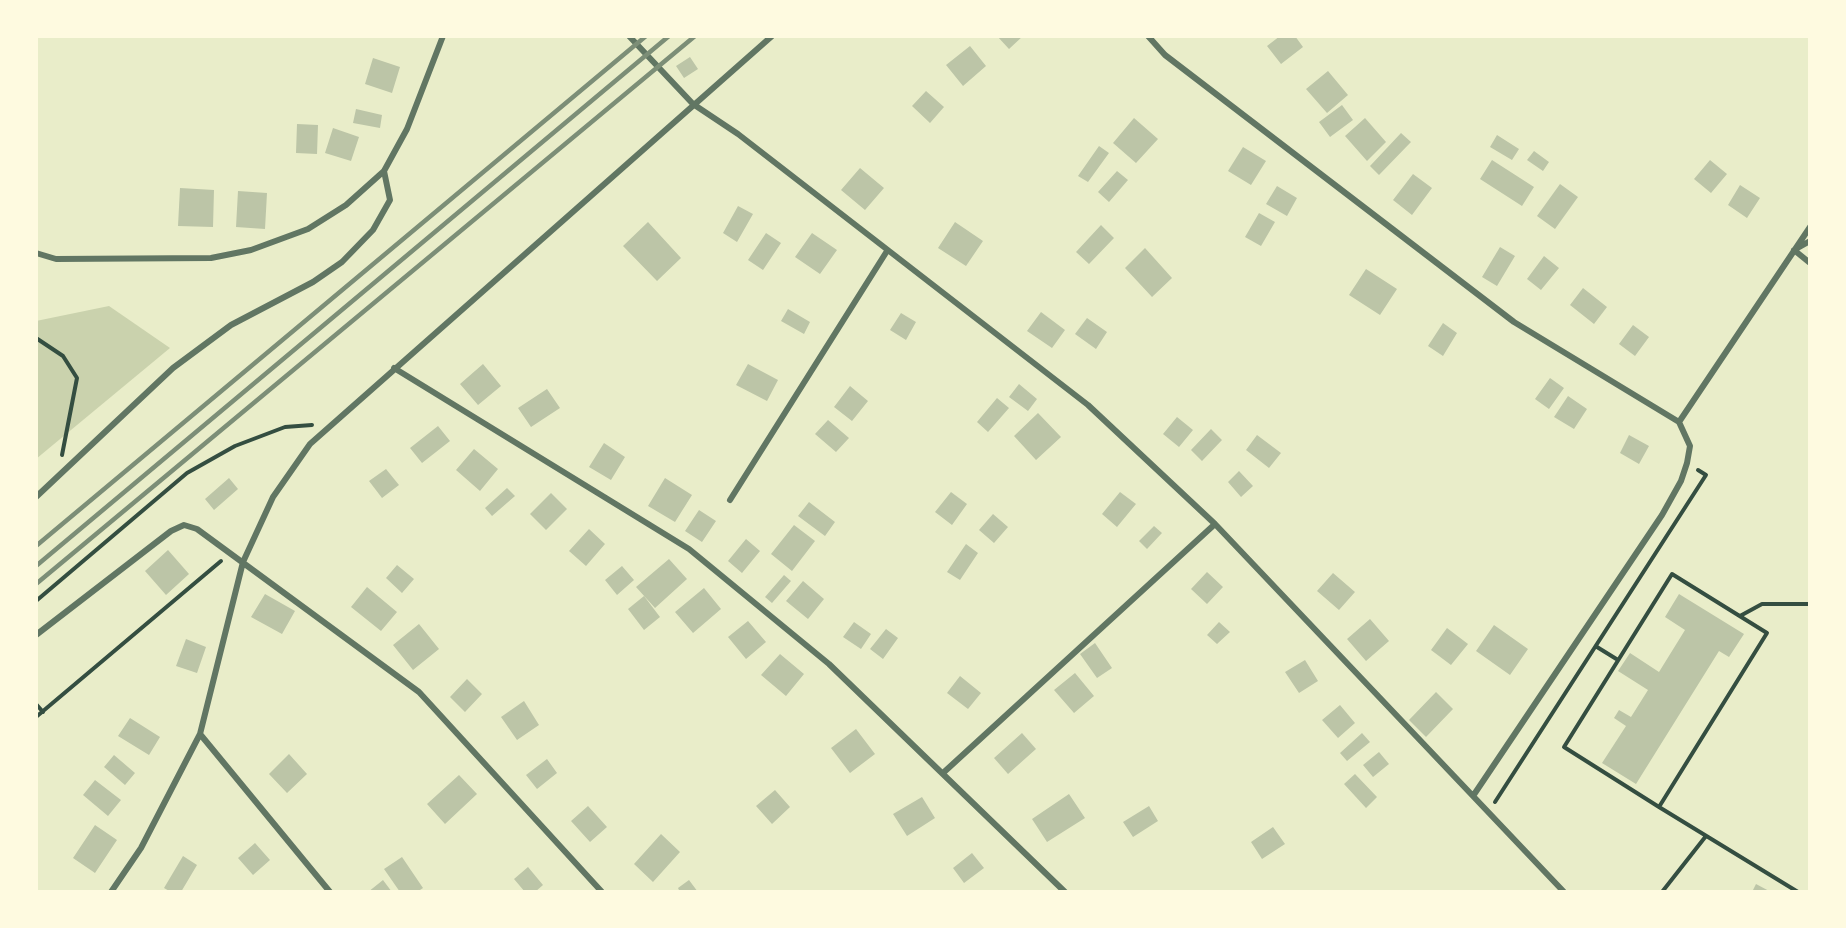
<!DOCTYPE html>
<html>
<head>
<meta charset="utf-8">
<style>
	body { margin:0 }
	#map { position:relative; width:1846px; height:928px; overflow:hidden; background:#e9edc9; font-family:Commissioner,sans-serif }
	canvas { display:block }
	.frame { position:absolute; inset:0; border:38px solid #fefae0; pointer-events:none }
</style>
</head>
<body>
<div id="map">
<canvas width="1846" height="928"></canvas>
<div class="frame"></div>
</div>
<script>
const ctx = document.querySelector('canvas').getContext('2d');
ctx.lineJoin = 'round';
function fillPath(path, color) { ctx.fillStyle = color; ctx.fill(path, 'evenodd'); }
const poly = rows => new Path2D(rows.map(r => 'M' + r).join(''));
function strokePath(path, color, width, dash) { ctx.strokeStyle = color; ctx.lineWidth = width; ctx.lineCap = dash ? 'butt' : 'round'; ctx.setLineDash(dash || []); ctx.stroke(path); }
fillPath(poly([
	[109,306,170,348,36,459,36,321]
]), '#cad2ad');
fillPath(poly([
	[997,36,1023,36,1009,49],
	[1280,36,1295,36,1303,47,1281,64,1267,46],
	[970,46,986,66,963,86,946,65],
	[690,57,698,69,684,78,676,66],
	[373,58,400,67,392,93,365,84],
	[1328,71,1348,95,1327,113,1306,89],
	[926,91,944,107,930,123,912,106],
	[1342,105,1353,120,1330,137,1319,122],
	[356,109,382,115,380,128,353,123],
	[1134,118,1158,139,1136,163,1113,143],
	[1365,118,1386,142,1367,161,1345,136],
	[297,124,318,125,317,154,296,153],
	[333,128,359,137,351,161,325,153],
	[1401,133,1411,142,1379,175,1370,166],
	[1497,135,1519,149,1512,160,1490,147],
	[1099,146,1109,153,1088,182,1078,176],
	[1243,147,1266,161,1251,185,1228,171],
	[1534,151,1549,162,1543,171,1527,160],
	[1492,160,1534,187,1522,206,1480,179],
	[1710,160,1727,174,1711,193,1694,179],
	[860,168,884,188,865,210,841,190],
	[1117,171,1128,180,1109,202,1098,192],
	[1413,174,1432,188,1412,215,1393,200],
	[1560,184,1578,197,1555,229,1537,216],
	[1740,185,1760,198,1747,218,1728,205],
	[1277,186,1297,198,1287,216,1266,204],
	[180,188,214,190,213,227,178,226],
	[238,191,267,193,265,229,236,227],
	[738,206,753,214,737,242,723,233],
	[1259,213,1275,222,1261,246,1245,237],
	[648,222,681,258,657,281,623,246],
	[955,222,983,241,966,266,938,248],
	[1101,225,1114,238,1089,264,1076,252],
	[766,233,781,243,763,270,748,260],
	[812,233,837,250,820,274,795,257],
	[1500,247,1515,256,1497,286,1482,277],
	[1145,248,1172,278,1152,297,1125,268],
	[1544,256,1559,268,1541,290,1527,279],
	[1366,269,1397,289,1380,315,1349,295],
	[1583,288,1607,307,1594,324,1570,305],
	[788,309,810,322,804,334,781,321],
	[1041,312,1065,330,1052,348,1027,331],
	[901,313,916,322,906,340,890,330],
	[1087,318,1107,332,1096,349,1075,334],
	[1443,323,1457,333,1443,356,1428,346],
	[1633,325,1649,337,1635,356,1619,344],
	[483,364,501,386,478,405,460,384],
	[748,364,778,380,767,401,736,385],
	[1550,378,1564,388,1549,409,1535,399],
	[1019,384,1037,399,1028,411,1009,397],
	[850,386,868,401,852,421,834,407],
	[547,389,560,408,531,427,518,408],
	[1568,396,1587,409,1574,429,1554,417],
	[997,398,1009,408,988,432,977,422],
	[1038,413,1061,437,1036,460,1014,436],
	[1177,417,1193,430,1179,447,1163,434],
	[828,420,849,438,836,452,815,434],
	[438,426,450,441,422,463,410,448],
	[1211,429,1222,440,1202,461,1191,450],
	[1257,435,1281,453,1269,468,1246,450],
	[1629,435,1649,446,1639,464,1620,453],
	[604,443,625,457,611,480,589,467],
	[474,449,498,469,480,491,456,470],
	[386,469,399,485,382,498,369,481],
	[1239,471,1253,486,1241,497,1228,482],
	[229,478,238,489,214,510,205,499],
	[665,478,692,495,675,522,648,506],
	[507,488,515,496,492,516,485,508],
	[951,492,967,504,952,525,935,512],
	[1120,492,1136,504,1117,527,1102,514],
	[551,493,567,509,546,530,530,514],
	[809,502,835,522,825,536,798,516],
	[699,510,716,521,702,542,685,531],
	[993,514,1008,527,994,543,979,530],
	[794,525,815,541,792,571,771,554],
	[1154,526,1162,533,1147,549,1139,541],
	[589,529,605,544,586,566,569,551],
	[746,539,760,551,742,573,728,561],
	[966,544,978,553,960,580,947,572],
	[168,550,189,574,166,595,145,571],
	[669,559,687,579,655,608,636,587],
	[397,565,414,579,402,593,386,578],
	[622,566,634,580,617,595,605,580],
	[1207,572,1223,587,1207,604,1191,589],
	[1333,573,1355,592,1339,610,1317,591],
	[784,575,791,581,772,603,765,597],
	[803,581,824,599,808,619,786,601],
	[367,587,397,612,381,631,351,607],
	[704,588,721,609,693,633,675,612],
	[265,594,295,611,282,634,251,617],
	[1679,594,1744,634,1729,657,1719,651,1636,784,1602,763,1626,726,1614,718,1619,710,1631,717,1648,690,1618,671,1630,653,1659,672,1685,630,1665,617],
	[644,596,660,617,644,630,628,609],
	[1370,619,1389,641,1366,661,1347,639],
	[748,621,766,642,746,659,728,637],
	[854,622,871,634,861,649,843,637],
	[1219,622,1230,632,1217,644,1207,635],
	[419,624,439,649,413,670,393,645],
	[1494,625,1528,649,1510,675,1476,651],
	[1447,628,1468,644,1451,665,1431,650],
	[886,629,898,638,883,659,870,649],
	[186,639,206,647,197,673,176,666],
	[1095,643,1112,668,1097,678,1080,654],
	[780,654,804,674,786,696,761,675],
	[1305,660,1318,681,1299,693,1285,672],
	[1075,673,1094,696,1074,713,1054,690],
	[960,676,981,693,968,709,947,693],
	[467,679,482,694,465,712,450,697],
	[1436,692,1453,709,1426,737,1409,720],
	[524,701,539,725,517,740,501,717],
	[1340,705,1355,723,1338,738,1322,720],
	[130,718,160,737,149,755,118,736],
	[856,729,875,754,850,773,831,748],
	[1022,733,1036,749,1008,774,994,758],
	[1362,733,1370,742,1347,761,1340,753],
	[1379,752,1389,764,1373,777,1363,765],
	[289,754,307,774,287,793,269,774],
	[114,755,135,773,125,785,104,767],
	[547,759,557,773,537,789,526,775],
	[1355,774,1377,797,1366,808,1344,784],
	[459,775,477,794,445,824,427,804],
	[95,780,121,800,108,816,83,795],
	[775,790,790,807,772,824,756,806],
	[1069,794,1085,818,1047,842,1032,819],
	[922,797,935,818,907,836,893,814],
	[588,806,607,827,590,842,571,821],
	[1149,806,1158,821,1133,837,1123,822],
	[95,825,117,840,95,873,73,858],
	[1273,827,1285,844,1262,859,1251,842],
	[661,834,680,852,653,882,634,864],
	[255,843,270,860,253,875,238,858],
	[972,853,984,868,964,883,953,868],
	[183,856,197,865,181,892,171,892,164,888],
	[402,857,423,888,417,892,400,892,384,869],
	[528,867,543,885,535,892,525,892,514,879],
	[383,880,392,892,368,892],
	[689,880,698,892,680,892,678,888],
	[1756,884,1771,892,1752,892]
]), '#bcc5a7');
strokePath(poly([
	[36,338,63,356,77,378,62,455],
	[36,601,187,473,235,446,285,427,312,425],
	[1740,616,1762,604,1810,604],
	[1597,647,1618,660],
	[36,704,43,712],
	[36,717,221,561],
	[1495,802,1706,475,1698,470],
	[1659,807,1767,633,1672,574,1564,747,1659,807,1798,892],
	[1662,892,1706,836]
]), '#344e41', 4);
strokePath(poly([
	[629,36,693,104,738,134,1088,405,1215,524,1564,892],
	[1148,36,1165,55,1514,322,1679,422],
	[1810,241,1794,250,1810,263],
	[36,253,56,259,211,258,251,250,308,229,346,205,384,171,407,129,443,36],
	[394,368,689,549,829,664,1065,892],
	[36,497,173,368,231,325,313,282,342,262,373,230,390,200,384,171],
	[730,500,887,251],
	[36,635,171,531,184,525,197,529,419,692,602,892],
	[200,734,330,892],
	[943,773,1215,524],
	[1473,796,1662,515,1681,481,1687,463,1690,446,1679,422,1810,227],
	[111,892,141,848,200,734,243,562,273,497,310,444,772,36]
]), '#617663', 6);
strokePath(poly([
	[36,546,646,36],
	[36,566,669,36],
	[36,584,695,36]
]), '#7c8e77', 4.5);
</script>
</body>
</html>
